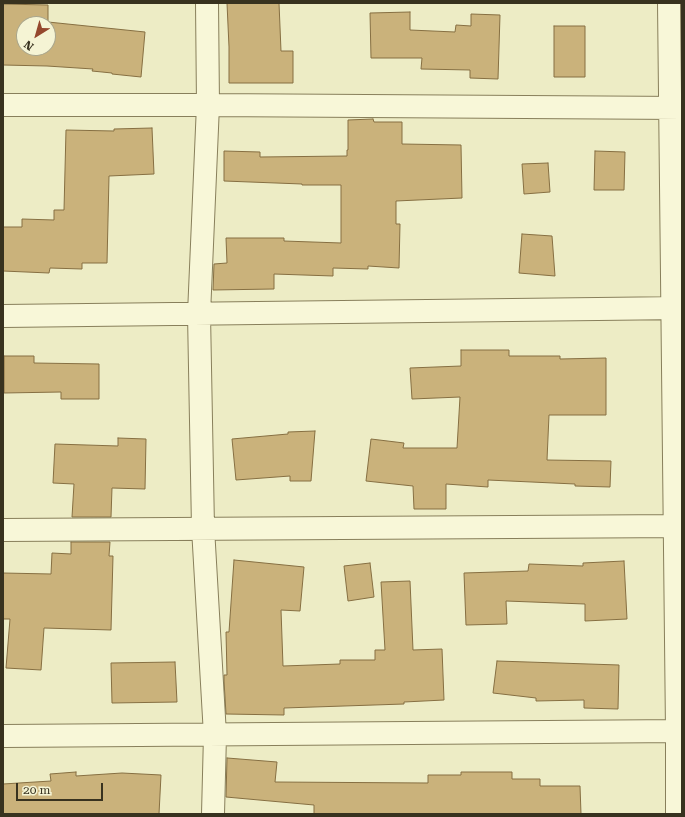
<!DOCTYPE html>
<html>
<head>
<meta charset="utf-8">
<style>
	body { margin:0 }
	#map { position:relative; width:685px; height:817px; overflow:hidden; background:#edecc5; font-family:"Roboto Serif",serif }
	canvas { display:block }
	.frame { position:absolute; inset:0; border:4px solid #38321f; pointer-events:none }
	.north { position:absolute; left:16px; top:16px; width:40px; height:40px; box-sizing:border-box; background:#f5f4d4; border:1px solid #a9a68c; border-radius:50%; rotate:217deg; font-size:11px; font-weight:700; line-height:16px; text-align:center; color:#38321f }
	.north::after { content:''; display:block; margin:auto; width:14px; height:18px; background:#95482d; clip-path:polygon(50% 0,100% 100%,50% 72%,0 100%) }
	.scale { position:absolute; left:16px; top:783px; width:87px; height:18px; box-sizing:border-box; border:2px solid #38321f; border-top:0; padding-left:5px; font-size:12px; line-height:14px; white-space:nowrap; color:#38321f; -webkit-text-stroke:3px #f5f4d4; paint-order:stroke }
</style>
</head>
<body>
<div id="map">
<canvas width="685" height="817"></canvas>
<div class="frame"></div>
<div class="north">N</div>
<div class="scale">20 m</div>
</div>
<script>
const ctx = document.querySelector('canvas').getContext('2d');
ctx.lineJoin = 'round';
function fillPath(path, color) { ctx.fillStyle = color; ctx.fill(path, 'evenodd'); }
const poly = rows => new Path2D(rows.map(r => 'M' + r).join(''));
function strokePath(path, color, width, dash) { ctx.strokeStyle = color; ctx.lineWidth = width; ctx.lineCap = dash ? 'butt' : 'round'; ctx.setLineDash(dash || []); ctx.stroke(path); }
const building = poly([
	[227,3,279,3,281,51,293,51,293,83,229,83,229,47,227,3],
	[3,4,48,5,48,22,145,32,141,77,112,74,112,73,92,71,93,69,47,66,3,65,3,4],
	[24,24,48,24,48,48,24,48,24,24],
	[410,12,410,30,455,32,456,25,471,26,471,14,500,15,498,79,470,78,470,70,421,69,422,58,371,58,370,13,410,12],
	[554,26,585,26,585,77,554,77,554,26],
	[373,119,374,122,402,122,402,144,461,145,462,198,396,201,396,224,400,224,399,268,368,266,368,269,333,268,333,276,274,274,274,289,213,290,214,264,227,263,226,238,284,238,284,241,341,243,341,185,302,185,302,184,224,181,224,151,260,152,260,157,347,156,347,150,348,150,348,120,373,119],
	[152,128,154,174,109,176,107,263,82,263,82,269,50,268,49,273,3,271,3,227,22,227,22,219,54,220,54,210,64,210,66,130,114,131,114,129,152,128],
	[595,151,625,152,624,190,594,190,595,151],
	[548,163,550,192,524,194,522,164,548,163],
	[522,234,552,236,555,276,519,273,522,234],
	[461,350,509,350,509,356,560,356,560,359,606,358,606,415,549,415,547,460,611,461,610,487,575,486,575,484,488,480,488,487,446,484,446,509,414,509,413,486,366,481,371,439,404,443,403,448,457,448,460,397,412,399,410,368,461,366,461,350],
	[4,356,34,356,34,363,99,364,99,399,61,399,61,392,4,393,4,356],
	[315,431,311,481,290,481,290,476,236,480,232,439,288,434,288,432,315,431],
	[118,438,146,439,145,489,112,488,111,517,72,517,74,484,53,483,55,444,118,446,118,438],
	[71,542,110,542,109,556,113,556,111,630,44,628,41,670,6,668,10,619,3,619,3,573,51,574,52,553,71,554,71,542],
	[234,560,304,567,300,611,281,610,283,666,340,664,340,660,375,660,375,650,385,650,381,582,410,581,413,650,442,649,444,700,404,702,404,704,284,708,284,715,226,714,224,681,224,675,227,675,226,632,229,632,234,560],
	[624,561,627,619,585,621,585,604,506,601,507,624,466,625,464,573,528,571,529,564,583,566,583,563,624,561],
	[370,563,374,597,348,601,344,566,370,563],
	[497,661,619,665,618,709,584,708,584,700,536,701,536,698,493,693,497,661],
	[175,662,177,702,112,703,111,663,175,662],
	[227,758,277,762,275,782,428,783,428,775,461,775,461,772,512,772,512,779,540,779,540,786,580,786,581,814,314,814,314,805,226,797,227,758],
	[76,772,76,776,122,773,161,775,159,814,3,814,3,784,51,781,50,774,76,772]
]);
fillPath(building, '#cab27b');
strokePath(building, '#866f42', 1);
const minor = poly([
	[207,3,208,105,199,314,203,528,215,735,213,814],
	[669,3,677,731,677,814],
	[3,105,208,105,682,108],
	[3,316,682,308],
	[3,530,682,526],
	[3,736,682,731]
]);
strokePath(minor, '#887f5b', 24);
strokePath(minor, '#f8f7d8', 22);
</script>
</body>
</html>
